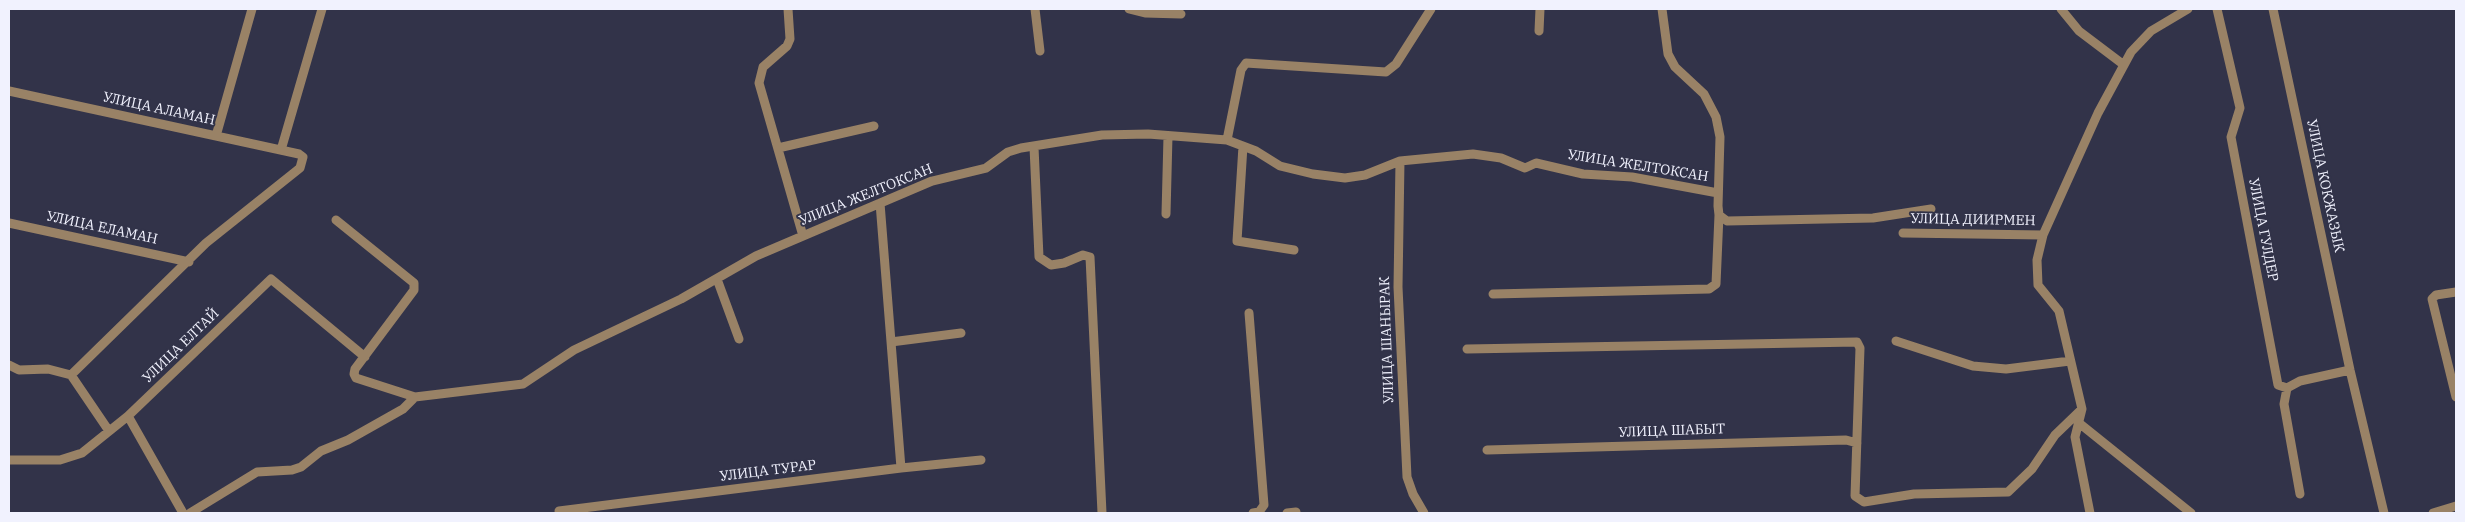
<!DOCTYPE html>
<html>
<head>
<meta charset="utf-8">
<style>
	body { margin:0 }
	#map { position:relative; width:2465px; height:522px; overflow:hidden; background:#323349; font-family:"IBM Plex Serif",serif }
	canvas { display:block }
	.frame { position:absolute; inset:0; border:10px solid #f1f2fe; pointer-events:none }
</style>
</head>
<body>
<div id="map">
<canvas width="2465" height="522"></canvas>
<div class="frame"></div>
</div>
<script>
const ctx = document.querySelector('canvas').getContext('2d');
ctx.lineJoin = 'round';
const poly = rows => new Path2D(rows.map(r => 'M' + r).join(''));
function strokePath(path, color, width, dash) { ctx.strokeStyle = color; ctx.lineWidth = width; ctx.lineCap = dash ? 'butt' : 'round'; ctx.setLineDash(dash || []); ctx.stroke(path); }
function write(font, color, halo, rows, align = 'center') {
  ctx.font = font + ' "IBM Plex Serif",serif'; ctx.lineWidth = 4; ctx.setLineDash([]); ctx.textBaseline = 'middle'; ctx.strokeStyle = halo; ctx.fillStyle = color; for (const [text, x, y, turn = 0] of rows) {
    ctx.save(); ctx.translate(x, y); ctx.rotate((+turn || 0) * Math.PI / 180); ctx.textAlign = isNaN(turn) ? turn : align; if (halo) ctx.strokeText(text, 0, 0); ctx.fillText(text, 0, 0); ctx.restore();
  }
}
strokePath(poly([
	[788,9,790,39,787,46,763,67,759,83,803,236],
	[1035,9,1040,51],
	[1129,9,1145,13,1181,14],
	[1662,9,1668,54,1675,67,1704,94,1716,117,1720,137,1718,206,1719,215,1727,221,1873,218,1931,209],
	[2061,9,2079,31,2124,65],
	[2217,9,2240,108,2231,137,2278,385,2287,388,2300,381,2350,370],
	[2273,9,2350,370,2384,513],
	[1539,31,1540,9],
	[9,91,299,154,303,157,300,168,206,243,71,375],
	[216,136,252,9],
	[1227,140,1241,70,1246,63,1386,72,1396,64,1431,9],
	[1243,146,1237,241,1294,250],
	[1034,147,1039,257,1051,265,1064,263,1083,255,1090,257,1102,513],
	[778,148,874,126],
	[281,150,322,9],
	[1400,161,1398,287,1407,477,1413,494,1424,513],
	[880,203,901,468],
	[1166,214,1168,136],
	[336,220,414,283,414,290,355,369,354,374,356,378,415,397],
	[9,223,189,262],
	[1903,233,2043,235],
	[717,279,739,339],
	[2456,292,2436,295,2432,299,2456,397],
	[1493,294,1709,289,1716,284,1719,215],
	[1249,313,1264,505,1259,512,1253,513],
	[1896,341,1973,366,2006,369,2070,361],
	[891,342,961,333],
	[1467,349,1857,342,1860,348,1855,496,1864,502,1914,494,2008,492,2032,469,2055,435,2082,409],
	[9,365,19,370,48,369,71,375,109,431],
	[2287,388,2284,404,2300,494],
	[128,416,183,513],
	[2079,423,2191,513],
	[1487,450,1846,440,1857,443],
	[9,460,60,460,82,453,128,416,271,279,365,357],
	[559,511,901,468,981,460],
	[190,513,257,472,292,470,301,467,321,451,348,440,403,409,415,397,523,384,574,350,681,299,756,256,932,181,986,168,1008,152,1021,148,1102,135,1148,134,1227,140,1256,151,1280,166,1313,174,1345,178,1365,175,1400,161,1473,154,1501,158,1525,168,1536,163,1583,174,1632,177,1718,193],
	[1287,513,1296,512],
	[2090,513,2075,437,2082,409,2059,311,2038,285,2037,260,2043,235,2098,113,2131,52,2151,31,2188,9],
	[2433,513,2456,506]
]), '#998266', 9);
write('14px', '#f1f2fe', '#323349', [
	["УЛИЦА АЛАМАН",159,109,12],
	["УЛИЦА ЖЕЛТОКСАН",1638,166,9],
	["УЛИЦА КОКЖАЗЫК",2325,186,78],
	["УЛИЦА ЖЕЛТОКСАН",866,195,-22],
	["УЛИЦА ДИИРМЕН",1973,220,1],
	["УЛИЦА ЕЛАМАН",102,228,12],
	["УЛИЦА ГУЛДЕР",2263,230,79],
	["УЛИЦА ШАНЫРАК",1387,340,-92],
	["УЛИЦА ЕЛТАЙ",181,346,-44],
	["УЛИЦА ШАБЫТ",1672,431,-2],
	["УЛИЦА ТУРАР",768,471,-7]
]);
</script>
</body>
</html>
